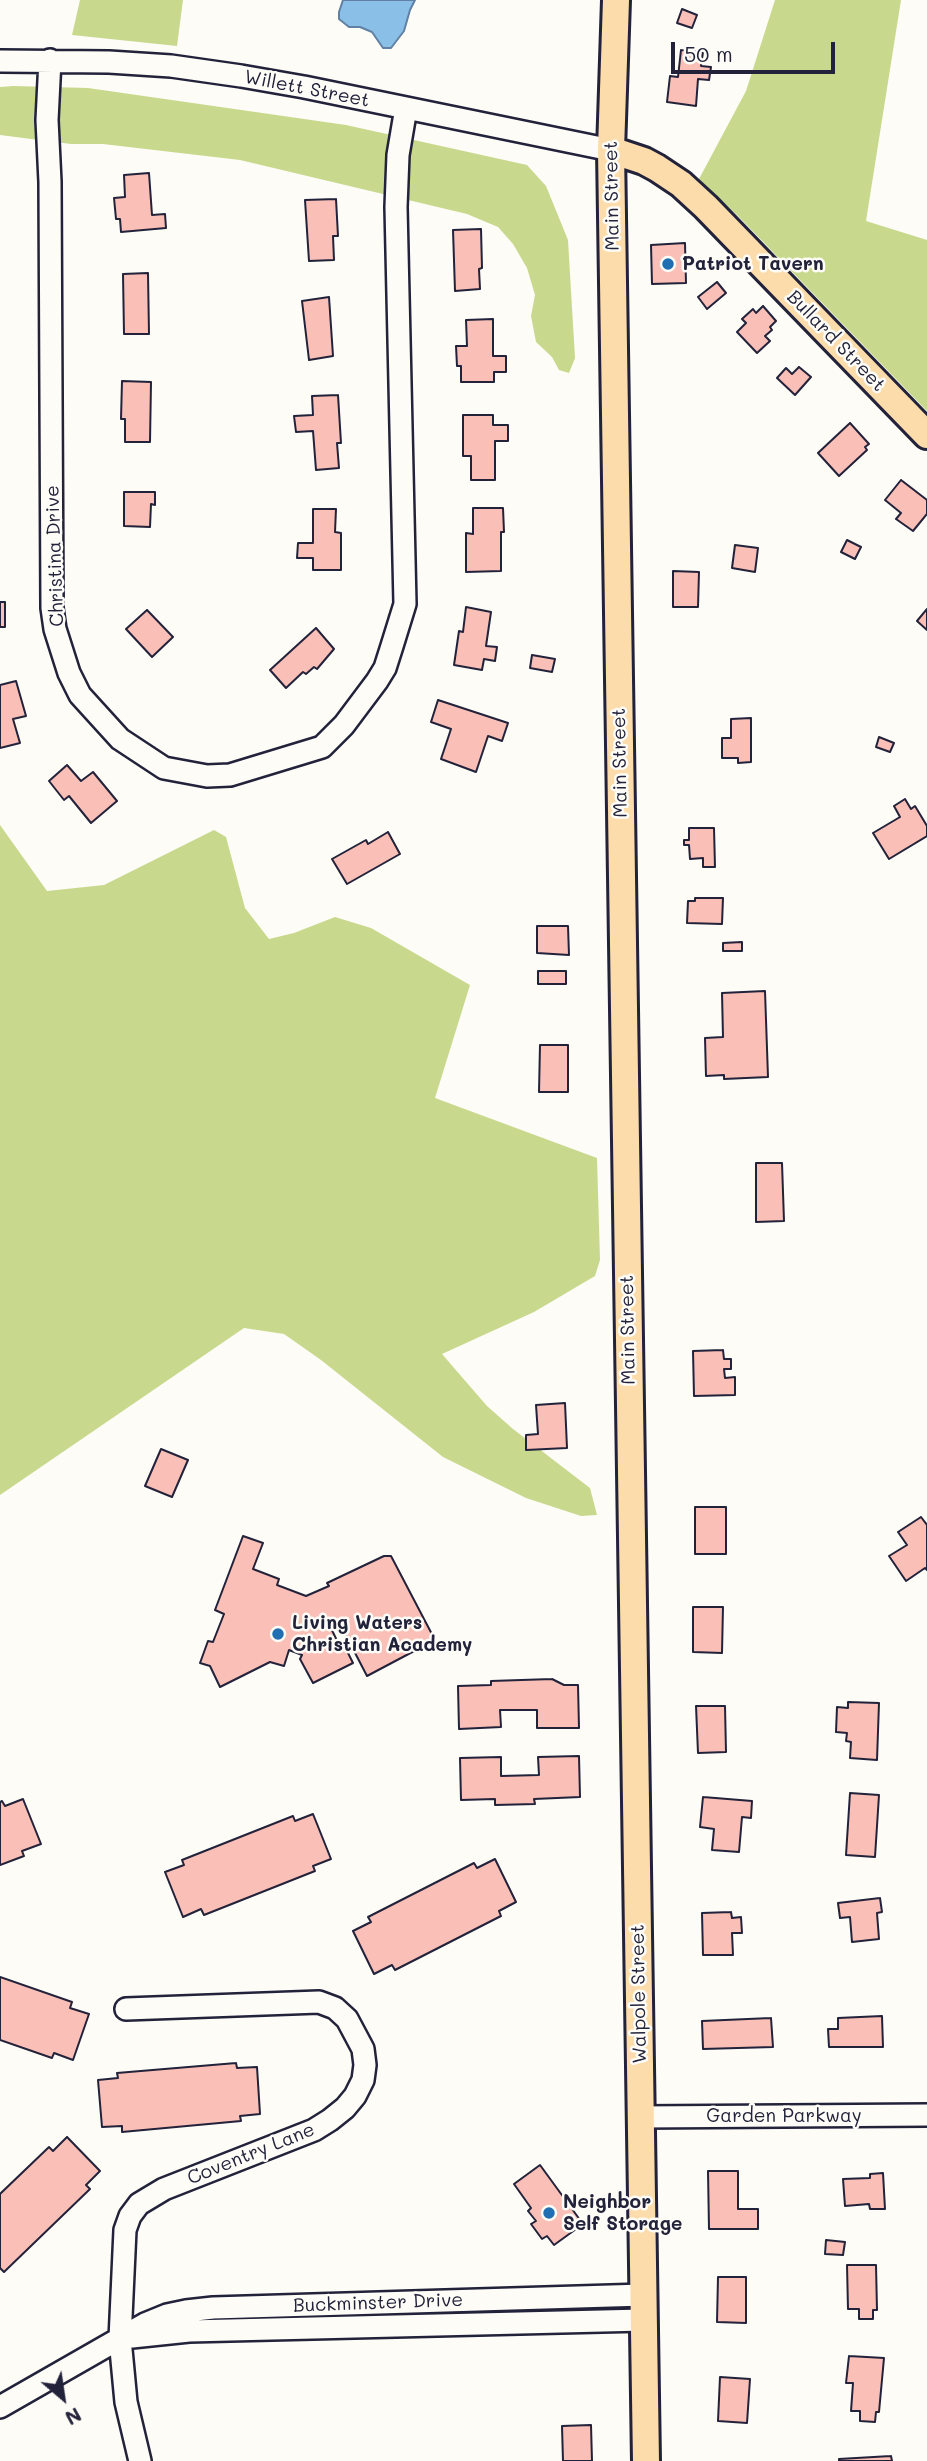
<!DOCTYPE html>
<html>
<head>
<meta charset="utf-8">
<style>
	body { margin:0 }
	#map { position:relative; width:927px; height:2461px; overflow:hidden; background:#fdfcf7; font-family:Mali,sans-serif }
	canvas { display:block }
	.north { position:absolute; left:28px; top:2363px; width:70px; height:70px; -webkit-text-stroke:5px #fdfcf7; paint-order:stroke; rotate:151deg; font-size:19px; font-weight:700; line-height:28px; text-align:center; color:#22223b }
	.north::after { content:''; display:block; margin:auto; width:24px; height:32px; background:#22223b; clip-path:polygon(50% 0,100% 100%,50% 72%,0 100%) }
	.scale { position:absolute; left:671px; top:42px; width:164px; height:32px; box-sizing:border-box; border:4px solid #22223b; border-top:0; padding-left:9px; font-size:21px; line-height:24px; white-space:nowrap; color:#22223b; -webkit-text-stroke:5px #fdfcf7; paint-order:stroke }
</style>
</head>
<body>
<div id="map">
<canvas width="927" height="2461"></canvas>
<div class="north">N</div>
<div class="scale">50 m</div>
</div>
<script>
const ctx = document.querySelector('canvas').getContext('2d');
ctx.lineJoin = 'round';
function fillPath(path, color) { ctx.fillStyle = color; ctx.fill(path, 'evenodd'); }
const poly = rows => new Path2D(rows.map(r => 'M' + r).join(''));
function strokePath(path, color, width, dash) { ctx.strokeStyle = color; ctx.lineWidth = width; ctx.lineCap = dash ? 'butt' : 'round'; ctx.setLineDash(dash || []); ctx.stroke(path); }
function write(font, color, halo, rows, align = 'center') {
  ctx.font = font + ' Mali,sans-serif'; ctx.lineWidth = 5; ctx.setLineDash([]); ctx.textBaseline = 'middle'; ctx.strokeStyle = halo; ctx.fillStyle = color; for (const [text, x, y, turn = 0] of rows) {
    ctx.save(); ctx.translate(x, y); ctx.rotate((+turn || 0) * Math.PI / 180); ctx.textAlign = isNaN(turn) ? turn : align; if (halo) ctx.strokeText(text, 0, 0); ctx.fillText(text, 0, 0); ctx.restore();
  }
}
fillPath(poly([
	[80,0,183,0,177,46,72,35],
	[775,0,901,0,866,221,927,240,927,411,738,216,699,179,746,91],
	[13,86,88,88,346,125,527,165,546,186,568,240,575,358,569,373,559,370,552,357,536,342,531,316,535,295,527,268,513,244,498,227,467,214,240,160,103,144,71,144,0,135,0,87],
	[0,825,47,891,104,885,214,830,226,837,245,908,269,939,294,933,335,917,371,928,470,985,435,1098,597,1158,600,1260,595,1276,534,1312,442,1354,487,1406,513,1429,590,1488,597,1515,581,1516,526,1498,443,1457,321,1360,284,1334,244,1328,0,1495]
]), '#c8d98d');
const water = poly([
	[343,0,415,0,410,10,404,31,391,48,383,48,372,32,360,27,349,27,339,19,339,12,343,0]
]);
fillPath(water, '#8ac0e8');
strokePath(water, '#6081a3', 2);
const building = poly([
	[682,9,697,15,692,28,677,23,682,9],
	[681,50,703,52,701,66,711,67,709,80,698,79,696,106,667,102,670,76,678,77,681,50],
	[149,173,152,215,165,214,166,228,121,232,120,219,116,219,114,198,125,197,124,175,149,173],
	[336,199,338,236,333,236,334,260,309,261,305,200,336,199],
	[481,229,482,268,479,269,480,289,455,291,453,230,481,229],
	[685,243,686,283,652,284,651,245,685,243],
	[148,273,149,334,124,334,123,274,148,273],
	[717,282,726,293,707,309,698,297,717,282],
	[329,297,333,356,309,360,302,301,329,297],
	[763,306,776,321,770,327,772,330,765,336,770,341,757,353,737,332,746,323,742,319,753,309,756,313,763,306],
	[493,319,493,356,506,356,506,372,494,372,494,382,461,382,461,366,457,366,456,346,467,346,466,320,493,319],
	[799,367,811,377,795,395,777,378,786,368,792,374,799,367],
	[122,381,151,382,150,442,125,442,125,419,121,419,122,381],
	[338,395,341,443,337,443,339,468,316,470,313,431,296,432,294,416,313,415,312,396,338,395],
	[463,415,493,415,493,425,508,425,508,441,495,441,495,480,471,480,471,456,463,456,463,415],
	[850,423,869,444,865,447,867,450,839,476,818,453,850,423],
	[901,480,927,500,927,514,913,531,896,519,901,513,885,500,901,480],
	[124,492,155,492,155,505,151,504,150,527,124,526,124,492],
	[473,508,503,508,504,532,501,532,501,571,466,572,466,533,473,534,473,508],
	[313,509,336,509,335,532,341,533,341,570,313,570,313,558,297,558,298,543,313,543,313,509],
	[847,540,861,547,855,559,841,552,847,540],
	[735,545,758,548,755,572,732,568,735,545],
	[673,571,699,572,698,607,673,607,673,571],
	[0,602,5,602,5,627,0,627,0,602],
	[466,607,491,612,486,646,497,647,495,661,484,659,482,670,454,665,459,631,463,632,466,607],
	[927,609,927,630,917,621,927,609],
	[147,610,173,637,152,657,126,629,147,610],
	[316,628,334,649,317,669,314,667,306,674,303,672,286,688,270,670,316,628],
	[532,655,555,659,552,672,530,668,532,655],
	[16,681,26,716,13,719,20,743,0,748,0,685,16,681],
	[438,700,508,723,502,741,488,736,476,772,441,759,451,729,431,722,438,700],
	[751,718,751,762,738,763,738,758,722,758,722,738,731,738,731,719,751,718],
	[879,737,894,743,890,752,876,747,879,737],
	[67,765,81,781,93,772,117,801,91,823,69,796,64,800,49,781,67,765],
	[905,799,911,809,915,806,927,826,927,836,889,859,873,833,900,817,894,806,905,799],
	[689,828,714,828,715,867,703,867,703,858,690,859,689,845,684,845,684,840,689,840,689,828],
	[388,832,400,854,347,884,332,859,366,840,368,844,388,832],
	[695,898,723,898,722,924,687,923,688,901,695,901,695,898],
	[537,926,568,926,569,955,537,953,537,926],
	[742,942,742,951,723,951,723,943,742,942],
	[538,971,566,971,566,984,538,984,538,971],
	[765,991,768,1077,724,1079,724,1075,706,1076,705,1038,723,1037,722,993,765,991],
	[540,1045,568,1045,568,1092,539,1092,540,1045],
	[756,1163,782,1163,784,1221,756,1222,756,1163],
	[723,1350,724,1359,731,1359,731,1369,724,1369,725,1378,735,1377,735,1395,694,1396,693,1351,723,1350],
	[565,1403,567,1448,526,1450,526,1435,538,1434,536,1405,565,1403],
	[161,1449,188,1460,172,1497,145,1486,161,1449],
	[695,1507,726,1507,726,1554,695,1554,695,1507],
	[921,1517,927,1525,927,1570,925,1568,906,1581,889,1556,907,1545,898,1532,921,1517],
	[243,1536,263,1543,253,1569,279,1579,277,1585,306,1596,329,1586,327,1583,384,1556,391,1556,435,1640,367,1676,339,1622,330,1626,340,1647,344,1645,353,1663,313,1683,300,1659,302,1655,289,1650,284,1666,270,1662,220,1687,210,1666,200,1663,208,1641,213,1642,224,1614,215,1610,243,1536],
	[693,1607,723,1607,722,1653,693,1652,693,1607],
	[552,1679,564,1685,578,1685,579,1728,537,1728,537,1710,500,1710,501,1727,459,1729,458,1686,491,1685,491,1681,552,1679],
	[848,1702,879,1703,877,1760,850,1758,851,1742,846,1741,847,1733,836,1732,837,1707,848,1708,848,1702],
	[696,1706,725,1706,726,1752,698,1753,696,1706],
	[579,1756,580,1797,534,1799,535,1804,495,1805,495,1799,461,1800,460,1758,501,1757,501,1776,539,1775,538,1757,579,1756],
	[850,1793,879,1795,875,1857,846,1855,850,1793],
	[703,1797,752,1801,751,1818,742,1817,739,1852,712,1850,714,1829,700,1827,703,1797],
	[23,1799,41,1844,22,1851,24,1856,0,1865,0,1802,2,1801,5,1806,23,1799],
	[313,1814,331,1859,313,1866,315,1871,204,1915,201,1909,183,1917,165,1872,184,1865,182,1860,293,1816,295,1821,313,1814],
	[495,1859,516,1902,499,1911,501,1916,395,1970,392,1965,374,1974,353,1931,371,1922,368,1917,474,1863,477,1868,495,1859],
	[880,1898,882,1912,877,1913,879,1939,852,1942,850,1917,840,1918,838,1903,880,1898],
	[731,1912,732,1918,741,1917,742,1933,732,1933,733,1955,703,1955,702,1913,731,1912],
	[0,1977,72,2002,70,2008,89,2014,73,2060,54,2053,52,2058,0,2040,0,1977],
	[882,2016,883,2047,829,2047,828,2029,838,2029,838,2018,882,2016],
	[771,2018,773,2047,703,2049,702,2021,771,2018],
	[236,2063,237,2068,257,2067,260,2114,240,2116,241,2121,122,2132,122,2126,102,2127,98,2080,118,2078,117,2073,236,2063],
	[67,2137,100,2171,86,2185,90,2189,4,2272,0,2268,0,2194,49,2147,53,2151,67,2137],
	[540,2165,583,2224,554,2245,547,2236,542,2239,531,2224,536,2221,528,2211,531,2208,514,2184,540,2165],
	[708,2171,738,2171,738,2209,758,2209,758,2229,709,2229,708,2171],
	[883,2173,885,2209,870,2209,869,2204,845,2206,843,2179,870,2178,870,2174,883,2173],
	[826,2240,845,2242,843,2255,825,2254,826,2240],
	[847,2265,876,2265,877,2310,873,2310,873,2319,859,2319,859,2309,848,2309,847,2265],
	[718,2277,746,2277,746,2323,717,2322,718,2277],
	[849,2356,884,2358,879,2412,876,2412,875,2422,860,2421,860,2411,851,2411,853,2383,846,2383,849,2356],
	[720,2377,750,2379,747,2423,718,2421,720,2377],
	[591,2425,592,2461,563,2461,562,2426,591,2425],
	[891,2456,892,2461,839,2461,839,2459,891,2456]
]);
fillPath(building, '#fabfb6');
strokePath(building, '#22223b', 2);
const minor = poly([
	[50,60,47,120,50,182,52,608,55,629,69,673,80,695,120,739,164,768,207,776,230,775,322,747,344,725,377,681,385,668,392,646,405,604,396,207,398,155,406,108],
	[0,61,109,62,171,66,241,76,304,87,611,150],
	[126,2009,319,2002,335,2008,347,2019,363,2049,365,2065,363,2080,355,2096,345,2108,330,2120,314,2130,164,2189,139,2204,130,2216,125,2230,120,2339,126,2402,140,2461],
	[641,2117,927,2115],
	[132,2337,189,2331,644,2320],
	[0,2407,145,2324,167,2315,186,2311,213,2308,644,2295]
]);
const major = poly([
	[616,0,611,150,646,2461],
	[611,150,644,161,657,168,681,184,706,207,927,435]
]);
strokePath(minor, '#22223b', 26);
strokePath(major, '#22223b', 32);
strokePath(minor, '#fdfcf7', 21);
strokePath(major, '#fddcac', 26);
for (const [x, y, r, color] of [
	[668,264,7,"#1f6fb2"],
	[278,1634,7,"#1f6fb2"],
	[549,2213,7,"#1f6fb2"]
]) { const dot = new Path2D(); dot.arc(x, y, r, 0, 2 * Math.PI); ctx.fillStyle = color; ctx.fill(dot); strokePath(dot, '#fdfcf7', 2.5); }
write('19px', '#22223b', '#fdfcf7', [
	["Willett Street",307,89,11],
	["Main Street",612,196,-91],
	["Bullard Street",836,341,46],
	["Christina Drive",55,556,-92],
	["Main Street",620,763,-91],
	["Main Street",628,1330,-91],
	["Walpole Street",639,1994,-91],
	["Garden Parkway",784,2116],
	["Coventry Lane",251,2154,-22],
	["Buckminster Drive",378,2303,-2]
]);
write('bold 19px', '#22223b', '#fdfcf7', [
	["Patriot Tavern",682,264],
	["Living Waters",292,1623],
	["Christian Academy",292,1645],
	["Neighbor",563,2202],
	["Self Storage",563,2224]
], 'left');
</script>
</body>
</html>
